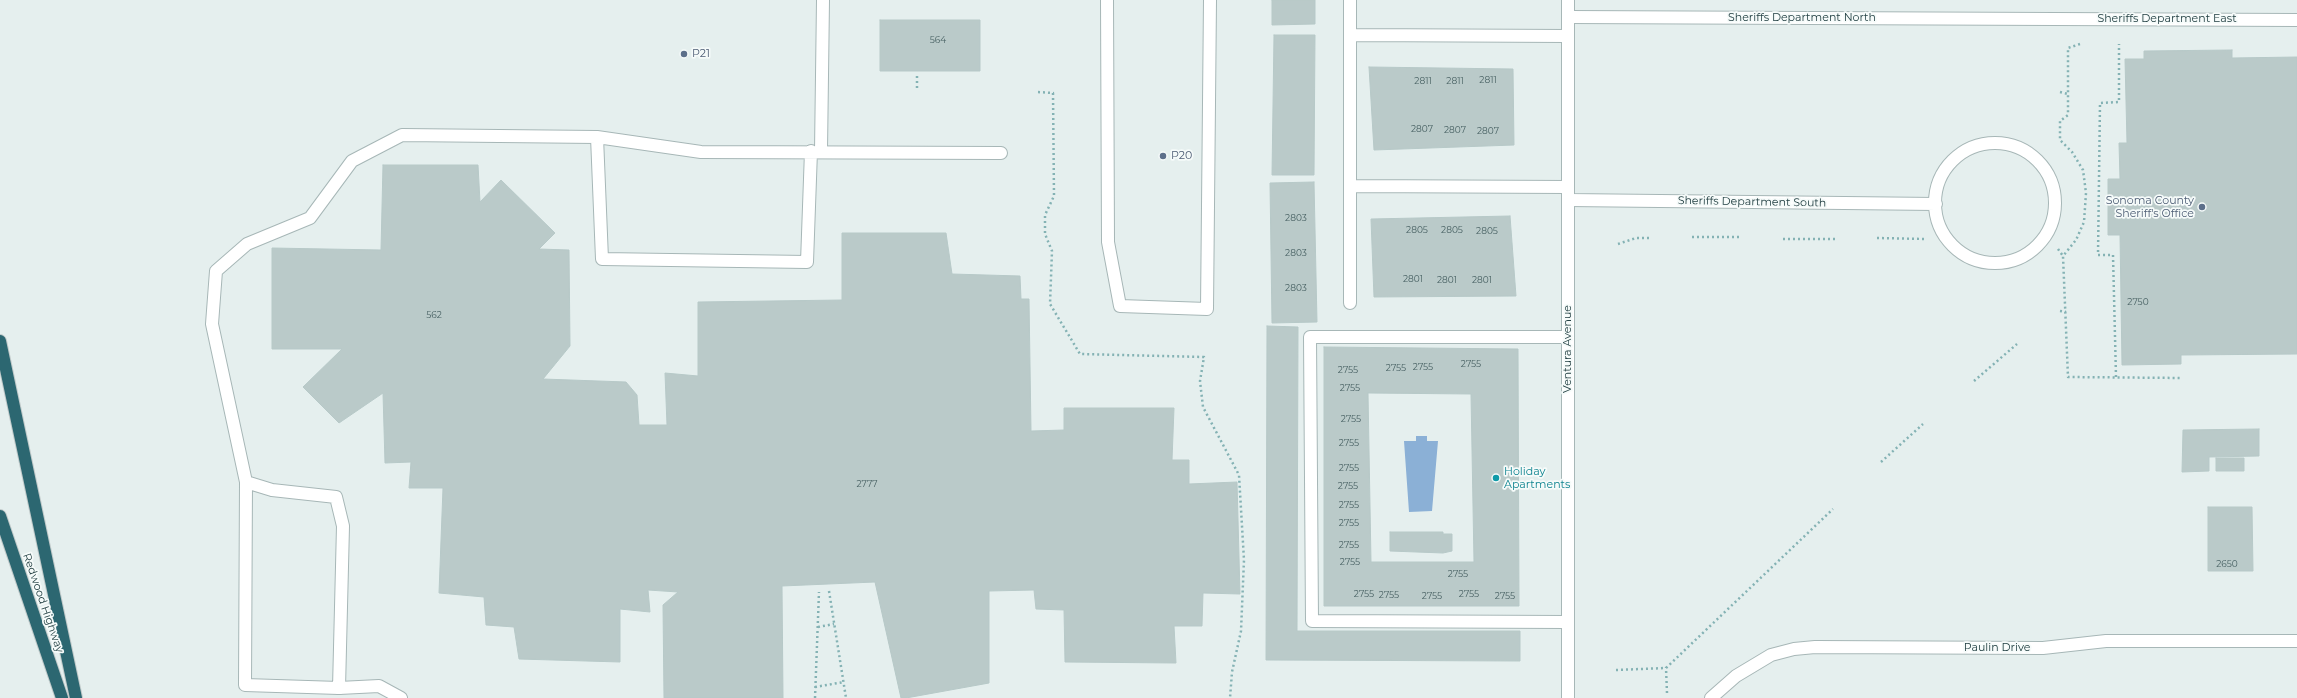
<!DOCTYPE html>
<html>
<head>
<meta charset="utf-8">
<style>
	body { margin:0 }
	canvas { display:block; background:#e5efee }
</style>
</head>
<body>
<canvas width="2297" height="698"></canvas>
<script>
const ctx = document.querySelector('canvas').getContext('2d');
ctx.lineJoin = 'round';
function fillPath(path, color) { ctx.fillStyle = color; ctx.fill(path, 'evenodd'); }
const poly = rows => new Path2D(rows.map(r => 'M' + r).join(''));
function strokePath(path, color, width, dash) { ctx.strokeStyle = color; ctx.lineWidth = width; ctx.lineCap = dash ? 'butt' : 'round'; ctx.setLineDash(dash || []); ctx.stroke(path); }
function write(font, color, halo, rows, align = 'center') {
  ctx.font = font + ' Montserrat,sans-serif'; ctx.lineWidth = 3.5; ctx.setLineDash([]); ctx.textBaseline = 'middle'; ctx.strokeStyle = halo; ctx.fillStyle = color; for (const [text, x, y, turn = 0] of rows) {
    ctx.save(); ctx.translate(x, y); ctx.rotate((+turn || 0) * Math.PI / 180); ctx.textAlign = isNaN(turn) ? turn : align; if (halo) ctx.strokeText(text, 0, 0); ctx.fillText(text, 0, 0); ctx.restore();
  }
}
fillPath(poly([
	[1416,436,1427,436,1427,441,1438,441,1432,511,1409,512,1404,441,1416,441]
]), '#8bb0d6');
const building = poly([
	[1272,0,1315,0,1315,24,1272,25,1272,0],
	[880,20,980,20,980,71,880,71,880,20],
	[1274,35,1315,35,1314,175,1272,175,1274,35],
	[2232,50,2232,58,2297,57,2297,354,2181,355,2181,364,2122,365,2120,235,2108,235,2108,179,2120,179,2119,143,2127,143,2125,59,2144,59,2144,51,2232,50],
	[1369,67,1513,69,1514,145,1374,150,1369,67],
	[383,165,478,165,480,202,501,180,555,233,539,249,569,250,570,346,543,379,626,382,637,395,639,425,667,425,665,373,698,376,698,302,842,300,842,233,946,233,952,274,1020,276,1021,299,1029,299,1031,431,1064,430,1064,408,1174,408,1172,460,1189,460,1189,484,1237,482,1240,594,1203,593,1202,626,1174,626,1176,663,1065,662,1064,610,1036,609,1034,590,989,591,989,683,906,698,901,698,875,582,782,586,783,698,664,698,663,605,678,592,648,590,650,612,620,609,620,662,519,659,514,627,486,625,484,597,439,593,443,488,409,488,411,462,385,463,383,393,339,423,303,387,342,349,272,349,272,248,381,250,383,165],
	[1314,182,1317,322,1272,323,1270,183,1314,182],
	[1510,216,1516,296,1374,297,1371,219,1510,216],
	[1267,326,1298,327,1297,631,1520,631,1520,661,1266,660,1267,326],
	[1324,347,1518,349,1519,606,1324,606,1324,347],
	[1368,393,1471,394,1474,562,1371,562,1368,393],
	[2259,429,2259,456,2209,457,2209,471,2182,472,2183,430,2259,429],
	[2216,458,2244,458,2244,471,2216,471,2216,458],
	[2208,507,2252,507,2253,571,2208,571,2208,507],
	[1390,532,1443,532,1443,534,1452,534,1452,551,1443,553,1390,551,1390,532]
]);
fillPath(building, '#bacac9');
strokePath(building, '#b7c9c8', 1);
const service = poly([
	[1107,0,1108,242,1120,306,1207,309,1210,0],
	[1568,17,2297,20],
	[1350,35,1568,36],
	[597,137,602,259,807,262,811,151],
	'1935 203a60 60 0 1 1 120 0a60 60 0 1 1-120 0Z',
	[821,151,823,0],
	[1350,186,1568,187],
	[1568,200,1936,204],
	[1350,303,1350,0],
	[246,482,245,685,339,688,343,526,336,497,272,490,246,482,212,324,216,271,247,244,310,218,352,161,402,135,597,137,701,152,1001,153],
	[1568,622,1312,621,1310,337,1568,337]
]);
const pedestrian = poly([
	[339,688,379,686,401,698]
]);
const tertiary = poly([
	[1568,0,1568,698],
	[1711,698,1736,676,1771,655,1794,649,1815,647,2043,648,2106,641,2297,641]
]);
const motorway = poly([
	[0,341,76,698],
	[0,516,62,698]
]);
strokePath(service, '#a7b7b7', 14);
strokePath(pedestrian, '#a7b7b7', 14);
strokePath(tertiary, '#a7b7b7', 14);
strokePath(motorway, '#c1caca', 14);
strokePath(poly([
	[2080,44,2068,48,2068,115,2060,121,2060,140,2072,152,2083,170,2086,193,2084,222,2076,240,2063,256,2068,377,2182,378],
	[917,76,917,91],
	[1038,92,1053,93,1054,196,1045,215,1045,234,1052,251,1050,304,1080,354,1204,357,1200,381,1203,407,1239,475,1244,560,1241,631,1232,672,1230,698],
	[2060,92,2068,94],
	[1692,237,1740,237],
	[1877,238,1925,239],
	[1783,239,1836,239],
	[1618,244,1636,238,1652,238],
	[2058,249,2063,256],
	[2060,311,2066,312],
	[2116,377,2113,255,2098,255,2100,103,2119,102,2119,44],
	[1974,381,2017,344],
	[1881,462,1923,424],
	[829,591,846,698],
	[818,627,834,624],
	[1616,670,1666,668],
	[815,687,844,682],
	[1667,693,1666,668,1833,509],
	[815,698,819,592]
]), '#84b2b4', 2.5, [2, 3]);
strokePath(service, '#fff', 12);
strokePath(pedestrian, '#fff', 12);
strokePath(tertiary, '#fff', 12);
strokePath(motorway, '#2c6771', 12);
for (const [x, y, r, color] of [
	[684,54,4,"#5c6f8a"],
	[1163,156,4,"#5c6f8a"],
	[2202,207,4,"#5c6f8a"],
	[1496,478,4,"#0f9aa8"]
]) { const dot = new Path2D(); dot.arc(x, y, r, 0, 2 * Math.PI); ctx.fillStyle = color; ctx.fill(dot); strokePath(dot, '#f6fbfa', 1.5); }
write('9px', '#496264', null, [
	["564",938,40],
	["2811",1488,80],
	["2811",1423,81],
	["2811",1455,81],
	["2807",1422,129],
	["2807",1455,130],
	["2807",1488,131],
	["2803",1296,218],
	["2805",1417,230],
	["2805",1452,230],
	["2805",1487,231],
	["2803",1296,253],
	["2801",1413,279],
	["2801",1447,280],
	["2801",1482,280],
	["2803",1296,288],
	["2750",2138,302],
	["562",434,315],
	["2755",1471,364],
	["2755",1423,367],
	["2755",1396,368],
	["2755",1348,370],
	["2755",1350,388],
	["2755",1351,419],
	["2755",1349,443],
	["2755",1349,468],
	["2777",867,484],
	["2755",1348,486],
	["2755",1349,505],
	["2755",1349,523],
	["2755",1349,545],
	["2755",1350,562],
	["2650",2227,564],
	["2755",1458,574],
	["2755",1364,594],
	["2755",1469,594],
	["2755",1389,595],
	["2755",1432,596],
	["2755",1505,596]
]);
write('11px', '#234043', '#f6fbfa', [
	["Sheriffs Department North",1802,18],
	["Sheriffs Department East",2167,19],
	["Sheriffs Department South",1752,202,1],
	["Ventura Avenue",1568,349,-90],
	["Redwood Highway",43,603,71],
	["Paulin Drive",1997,648]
]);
write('11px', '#4e5e75', '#f6fbfa', [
	["P21",692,54],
	["P20",1171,156],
	["Sonoma County",2194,201,"right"],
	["Sheriff's Office",2194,214,"right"]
], 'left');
write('11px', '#0d838f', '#f6fbfa', [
	["Holiday",1504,472],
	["Apartments",1504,485]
], 'left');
</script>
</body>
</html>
